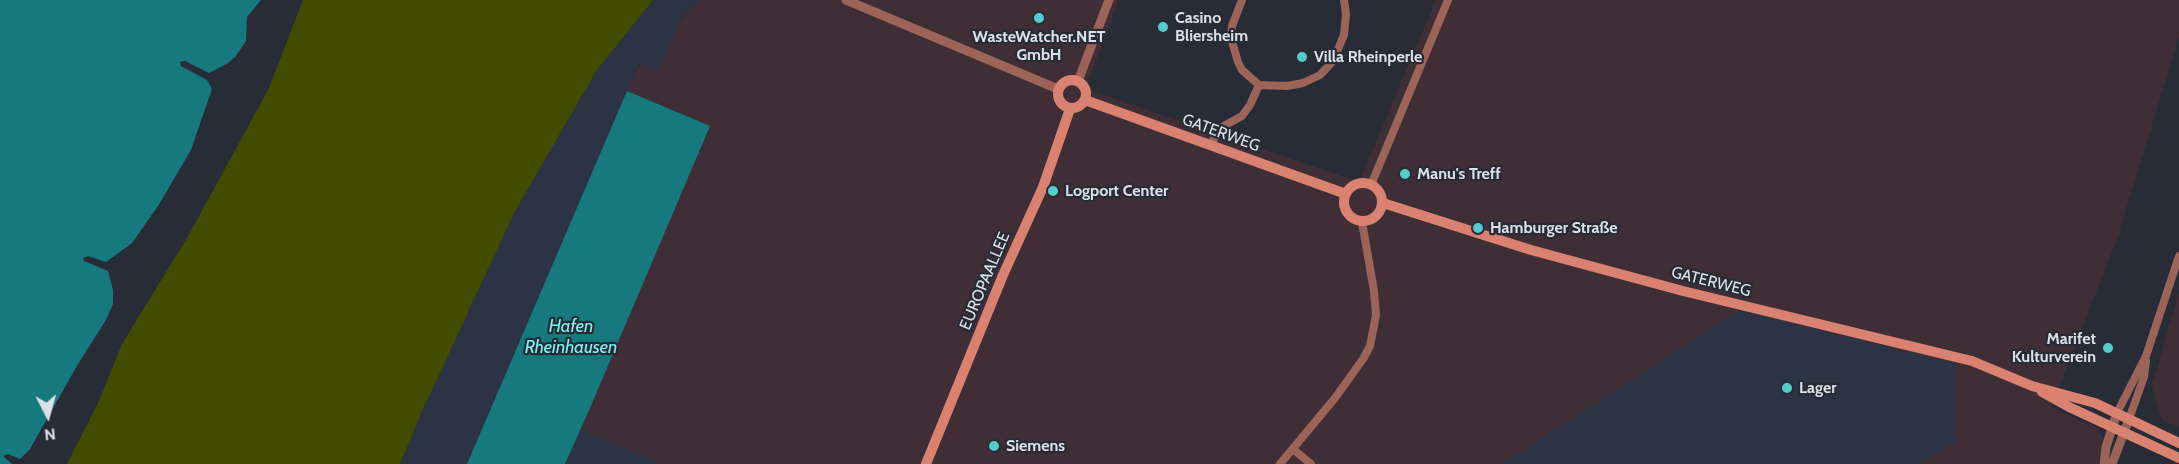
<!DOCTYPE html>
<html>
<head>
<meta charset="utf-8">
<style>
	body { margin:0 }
	#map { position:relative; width:2179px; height:464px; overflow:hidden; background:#272c37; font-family:Cabin,sans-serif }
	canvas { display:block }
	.north { position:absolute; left:18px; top:386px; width:60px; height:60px; -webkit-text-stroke:4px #272c37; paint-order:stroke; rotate:174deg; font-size:16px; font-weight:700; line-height:24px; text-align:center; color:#dde0e7 }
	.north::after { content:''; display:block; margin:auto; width:21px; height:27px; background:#dde0e7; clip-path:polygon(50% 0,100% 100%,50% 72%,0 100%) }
</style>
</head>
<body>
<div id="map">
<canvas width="2179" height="464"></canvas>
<div class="north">N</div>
</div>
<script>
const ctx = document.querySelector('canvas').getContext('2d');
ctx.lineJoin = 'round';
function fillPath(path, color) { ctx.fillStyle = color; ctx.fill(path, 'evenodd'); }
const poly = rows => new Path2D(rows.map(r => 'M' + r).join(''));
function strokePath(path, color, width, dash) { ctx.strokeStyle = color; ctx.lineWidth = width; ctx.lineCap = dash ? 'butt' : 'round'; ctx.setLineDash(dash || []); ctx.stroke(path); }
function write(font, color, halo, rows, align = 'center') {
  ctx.font = font + ' Cabin,sans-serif'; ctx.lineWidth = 4.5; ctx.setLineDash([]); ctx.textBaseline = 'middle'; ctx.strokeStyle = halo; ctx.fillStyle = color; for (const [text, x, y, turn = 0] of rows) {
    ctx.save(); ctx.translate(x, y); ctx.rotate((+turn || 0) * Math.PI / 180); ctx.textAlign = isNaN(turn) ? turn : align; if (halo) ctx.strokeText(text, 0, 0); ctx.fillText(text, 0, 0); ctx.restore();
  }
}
fillPath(poly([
	[699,0,1119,0,1089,80,1093,91,1359,182,1436,0,2179,0,2179,37,2116,242,2051,407,2099,429,2103,442,2098,464,564,464,708,126,627,91,640,64],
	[2179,292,2179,427,2164,421,2160,416,2152,386]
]), '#402e36');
fillPath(poly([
	[653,0,699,0,682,17,659,72,639,64,467,464,400,464,420,416,515,211,597,70],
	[1739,310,1956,364,1956,442,1919,464,1502,464],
	[581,429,661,464,566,464]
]), '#2c3344');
fillPath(poly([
	[303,0,653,0,597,70,515,211,420,416,400,464,67,464,99,401,122,344,187,238,268,90]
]), '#424c00');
fillPath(poly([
	[0,0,261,0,247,17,246,41,235,57,228,63,209,73,185,61,180,62,181,66,207,80,212,89,191,150,158,206,132,243,106,262,88,256,83,258,84,261,108,271,113,290,113,304,106,320,78,364,30,449,20,459,8,454,3,456,12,464,0,464],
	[627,91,710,126,590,408,565,464,467,464]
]), '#16797d');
strokePath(poly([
	[1242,0,1232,26,1231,38,1238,62,1242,70,1259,85,1287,86,1303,83,1320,75,1333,61,1344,35,1346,14,1344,0],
	[1210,146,1220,128,1242,116,1250,105,1259,85],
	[1371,185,1448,0],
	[2117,413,2146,356,2179,256],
	[2129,419,2144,377,2146,361],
	[1293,449,1311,464],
	[1280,464,1335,398,1363,359,1370,346,1376,315,1374,291,1362,222]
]), '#9c6459', 8);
strokePath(poly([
	[846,0,1058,89],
	[1078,81,1109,0],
	[2104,464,2106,447,2117,413],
	[2112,464,2129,419]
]), '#9c6459', 9);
strokePath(poly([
	'1058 94a14 14 0 1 1 28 0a14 14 0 1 1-28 0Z',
	[1085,100,1346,194],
	'1344 202a19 19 0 1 1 38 0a19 19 0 1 1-38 0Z',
	[1383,203,1531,250,1683,291,1972,361,2032,386,2095,403,2179,443],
	[2042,392,2069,407,2179,458],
	[926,464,1003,275,1043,187,1070,109]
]), '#da8271', 10);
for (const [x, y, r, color] of [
	[1039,18,6,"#53cdcb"],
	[1163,27,6,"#53cdcb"],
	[1302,57,6,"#53cdcb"],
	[1405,174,6,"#53cdcb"],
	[1053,191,6,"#53cdcb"],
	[1478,228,6,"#53cdcb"],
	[2108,348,6,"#53cdcb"],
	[1787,388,6,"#53cdcb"],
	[994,446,6,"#53cdcb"]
]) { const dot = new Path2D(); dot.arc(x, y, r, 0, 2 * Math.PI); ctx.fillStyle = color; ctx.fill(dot); strokePath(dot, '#272c37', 2); }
write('bold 16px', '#dde0e7', '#272c37', [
	["Casino",1175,18],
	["Bliersheim",1175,36],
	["WasteWatcher.NET",1039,37,"center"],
	["GmbH",1039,55,"center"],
	["Villa Rheinperle",1314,57],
	["Manu's Treff",1417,174],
	["Logport Center",1065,191],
	["Hamburger Straße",1490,228],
	["Marifet",2096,339,"right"],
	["Kulturverein",2096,357,"right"],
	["Lager",1799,388],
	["Siemens",1006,446]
], 'left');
write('16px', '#dde0e7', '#272c37', [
	["GATERWEG",1221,133,20],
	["EUROPAALLEE",985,281,-67],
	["GATERWEG",1711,282,14]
]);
write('italic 18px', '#7df5f9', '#272c37', [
	["Hafen",571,327],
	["Rheinhausen",571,348]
]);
</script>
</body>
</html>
